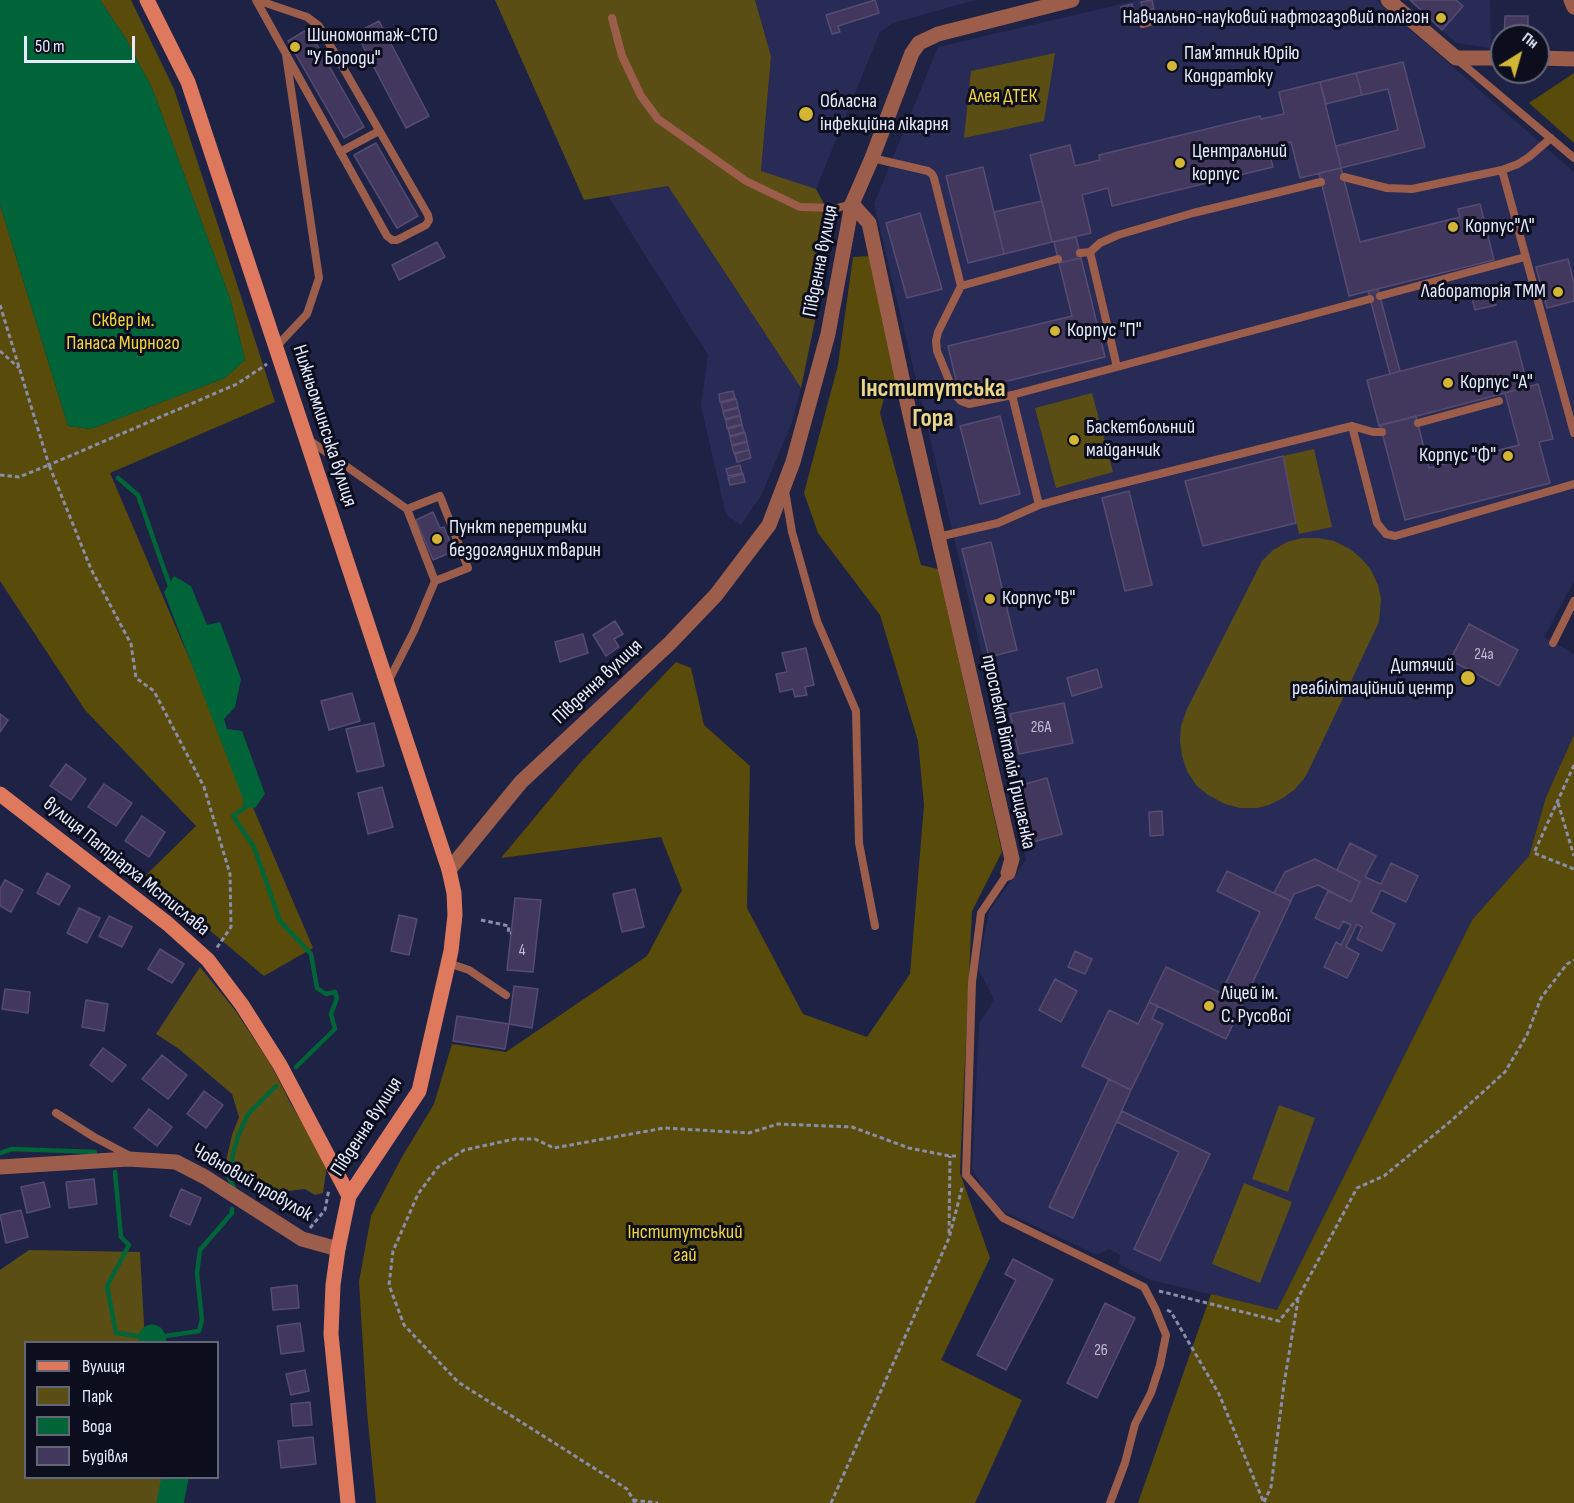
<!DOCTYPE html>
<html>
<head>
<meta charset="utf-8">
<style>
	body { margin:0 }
	#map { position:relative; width:1574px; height:1503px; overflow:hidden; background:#1e2245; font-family:"Sofia Sans Condensed",sans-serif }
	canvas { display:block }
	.legend { position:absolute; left:24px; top:1341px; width:195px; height:138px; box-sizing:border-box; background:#0c0e1d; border:2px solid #636677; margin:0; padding:8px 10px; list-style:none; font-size:18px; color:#e6eafd }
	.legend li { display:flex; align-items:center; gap:12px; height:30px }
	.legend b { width:30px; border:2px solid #636677 }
	.north { position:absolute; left:1490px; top:24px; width:60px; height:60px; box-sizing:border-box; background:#0c0e1d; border:2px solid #636677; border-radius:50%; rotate:37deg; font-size:16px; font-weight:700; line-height:24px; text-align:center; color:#e6eafd }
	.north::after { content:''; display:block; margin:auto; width:21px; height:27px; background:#d3b635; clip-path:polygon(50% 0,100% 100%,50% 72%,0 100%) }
	.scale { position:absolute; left:24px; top:36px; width:111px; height:27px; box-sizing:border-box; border:3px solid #e6eafd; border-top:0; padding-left:8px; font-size:18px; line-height:21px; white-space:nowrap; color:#e6eafd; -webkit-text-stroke:4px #0c0e1d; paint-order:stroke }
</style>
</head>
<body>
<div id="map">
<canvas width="1574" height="1503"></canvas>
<ul class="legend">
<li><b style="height:8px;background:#de795e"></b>Вулиця</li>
<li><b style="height:16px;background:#5a4e15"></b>Парк</li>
<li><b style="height:16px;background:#006439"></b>Вода</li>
<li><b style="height:16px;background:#42385d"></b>Будівля</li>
</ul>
<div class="north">Пн</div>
<div class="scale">50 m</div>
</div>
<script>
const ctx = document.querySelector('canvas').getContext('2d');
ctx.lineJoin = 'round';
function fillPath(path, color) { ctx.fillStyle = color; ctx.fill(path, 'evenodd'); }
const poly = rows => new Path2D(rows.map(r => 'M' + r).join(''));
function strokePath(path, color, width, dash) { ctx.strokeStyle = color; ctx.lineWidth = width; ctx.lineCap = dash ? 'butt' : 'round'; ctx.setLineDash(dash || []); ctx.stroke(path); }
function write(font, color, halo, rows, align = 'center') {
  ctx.font = font + ' "Sofia Sans Condensed",sans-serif'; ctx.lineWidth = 6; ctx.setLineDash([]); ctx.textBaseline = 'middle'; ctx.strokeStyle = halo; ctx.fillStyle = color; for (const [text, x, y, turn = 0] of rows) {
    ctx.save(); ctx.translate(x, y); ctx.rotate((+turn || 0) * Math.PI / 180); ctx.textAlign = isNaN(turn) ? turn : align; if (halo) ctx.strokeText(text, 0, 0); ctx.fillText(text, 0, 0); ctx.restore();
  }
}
fillPath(poly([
	[755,0,976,0,893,23,880,32,816,189,761,172,771,56],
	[1138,0,1376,0,1574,172,1574,581,1544,637,1574,654,1574,735,1546,797,1529,856,1472,920,1277,1310,1151,1280,1119,1264,1120,1255,1109,1249,1097,1255,1003,1211,984,1190,972,1169,979,1024,994,999,978,969,989,911,1026,860,986,672,874,204,938,47],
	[1410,0,1490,0,1491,48,1456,43],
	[668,186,801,388,792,422,761,496,741,525,726,515,701,406,708,355,608,196]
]), '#272b55');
fillPath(poly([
	[495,0,755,0,771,56,761,171,816,189,835,224,801,388,668,186,584,200],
	[1055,53,1044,121,964,138,971,71],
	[1092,393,1113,472,1056,488,1035,408],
	[1314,449,1332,527,1299,534,1283,456],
	[1302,538,1318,538,1334,541,1350,549,1362,559,1371,570,1378,585,1381,599,1379,622,1308,772,1303,780,1294,790,1283,798,1269,805,1257,808,1240,808,1225,804,1208,795,1196,785,1187,771,1182,756,1180,741,1181,726,1187,709,1262,561,1273,550,1287,542],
	[200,967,235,1010,271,1065,291,1104,327,1165,323,1193,315,1195,305,1189,288,1191,275,1200,251,1186,226,1161,232,1135,239,1117,232,1094,179,1049,156,1034],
	[1279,1105,1315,1118,1288,1192,1252,1179],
	[1244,1183,1292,1202,1260,1283,1212,1264],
	[29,1250,140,1252,145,1342,26,1342,26,1478,166,1478,162,1503,0,1503,0,1270]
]), '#5a4e15');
fillPath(poly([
	[100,0,131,0,174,89,275,402,110,473,313,948,264,976,145,876,196,826,85,710,0,581,0,205,68,426,91,429,225,378,245,360,230,298,152,88,126,39],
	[1574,73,1574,143,1529,103],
	[870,256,899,394,884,399,880,413,921,565,938,569,1002,852,972,911,961,1147,960,1173,990,1258,941,1360,1022,1400,975,1503,376,1503,367,1412,359,1282,371,1216,402,1157,434,1104,452,1044,506,1052,647,956,682,890,661,837,501,858,579,764,676,662,691,668,704,725,750,766,747,908,803,1014,867,1037,910,974,924,805,918,741,880,615,818,533,804,493,838,365,853,257],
	[1574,735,1574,1503,1138,1503,1211,1294,1277,1310,1472,920,1529,856,1546,797]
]), '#594b09');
fillPath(poly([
	[0,0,100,0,126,39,152,88,230,298,245,360,225,378,91,429,68,426,0,205],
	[174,576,191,586,207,625,220,622,241,679,235,707,224,719,227,729,242,731,265,794,255,808,246,807,164,592]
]), '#006439');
strokePath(poly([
	[118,478,138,495,171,589],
	[245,804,246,807,233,816,254,847,280,921,311,954,317,988,326,994,335,992,337,998,331,1014,335,1029,296,1067],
	[0,1153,12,1149,95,1152],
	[115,1172,121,1237,129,1245,107,1286,116,1333,152,1338,199,1331,202,1320,197,1273,200,1250,232,1213,232,1209],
	[235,1190,229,1178,233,1154,238,1136,248,1114,276,1086]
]), '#006439', 4.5);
strokePath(poly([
	[152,1338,153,1342],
	[170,1503,175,1478]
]), '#006439', 27);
const building = poly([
	[875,0,879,13,838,26,840,32,832,34,826,15,875,0],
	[1152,0,1154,9,1143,11,1141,2,1152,0],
	[1410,0,1456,0,1463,6,1442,30,1410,0],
	[1132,4,1134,13,1123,16,1121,7,1132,4],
	[1505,16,1528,16,1528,36,1504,36,1505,16],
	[379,21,429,116,406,128,356,33,379,21],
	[308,29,364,127,344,138,288,41,308,29],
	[1403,62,1425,147,1341,168,1336,146,1398,130,1388,89,1362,95,1356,73,1403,62],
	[1356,73,1362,95,1326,104,1320,82,1356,73],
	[1320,82,1341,168,1300,178,1291,142,1268,148,1273,167,1112,206,1108,188,1082,195,1091,233,1052,242,1030,155,1070,145,1075,166,1100,160,1099,155,1260,116,1261,119,1284,114,1279,92,1320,82],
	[376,143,418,216,397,228,354,155,376,143],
	[983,167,1004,254,968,263,946,176,983,167],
	[1341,168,1360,242,1460,217,1458,209,1480,204,1494,260,1349,296,1319,173,1341,168],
	[1042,201,1052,242,1004,254,994,212,1042,201],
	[920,213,942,289,907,298,886,223,920,213],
	[1076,237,1081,258,1059,263,1054,242,1076,237],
	[437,242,445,257,399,280,392,265,437,242],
	[1081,258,1105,357,959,393,948,346,1072,316,1059,263,1081,258],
	[1568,259,1574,283,1574,301,1547,308,1536,267,1568,259],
	[1378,289,1400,371,1390,374,1368,291,1378,289],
	[1492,292,1496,305,1475,310,1472,298,1492,292],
	[1516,341,1528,387,1379,426,1367,380,1516,341],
	[1538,384,1553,439,1539,442,1550,483,1405,520,1380,425,1416,416,1429,468,1519,445,1505,393,1538,384],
	[733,391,735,398,720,402,719,394,733,391],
	[736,399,738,407,723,411,721,403,736,399],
	[738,408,740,415,725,419,723,412,738,408],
	[740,416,742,424,727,428,726,420,740,416],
	[1000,416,1020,494,980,504,960,426,1000,416],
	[742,425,744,432,730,436,728,429,742,425],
	[745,433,747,441,732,445,730,437,745,433],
	[747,442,749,450,734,453,732,446,747,442],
	[749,450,751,458,737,462,735,454,749,450],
	[1283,456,1296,523,1203,546,1185,481,1283,456],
	[740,465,742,473,728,476,726,469,740,465],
	[743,474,745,482,730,485,728,478,743,474],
	[1129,491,1152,585,1125,591,1102,498,1129,491],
	[433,512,440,528,444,527,454,551,433,560,416,520,433,512],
	[991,542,1017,650,989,657,962,549,991,542],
	[615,621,623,634,614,639,619,647,606,656,593,635,615,621],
	[1469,624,1518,650,1499,686,1450,660,1469,624],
	[583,634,588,653,560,662,555,642,583,634],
	[806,648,814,685,805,687,807,695,795,697,793,689,780,692,776,674,787,672,782,653,806,648],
	[1097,669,1102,687,1072,696,1067,678,1097,669],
	[352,693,360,721,329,730,321,701,352,693],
	[1064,703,1073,743,1019,754,1010,714,1064,703],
	[0,714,8,720,0,732,0,714],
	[374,723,384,766,357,772,346,729,374,723],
	[66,764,86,779,71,800,50,786,66,764],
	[1047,778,1062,834,1033,842,1018,786,1047,778],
	[104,784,132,803,116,826,88,807,104,784],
	[382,787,393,827,368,834,358,793,382,787],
	[1162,811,1163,835,1150,836,1149,812,1162,811],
	[142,816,165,832,149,857,125,841,142,816],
	[1350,843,1376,856,1365,877,1381,884,1391,863,1418,876,1406,902,1381,890,1371,912,1395,924,1382,951,1357,939,1362,927,1357,924,1346,947,1359,954,1347,978,1324,967,1336,942,1341,945,1351,925,1343,921,1339,929,1315,918,1328,891,1351,902,1360,882,1337,870,1350,843],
	[1315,859,1360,882,1351,902,1318,885,1294,894,1291,901,1274,893,1285,872,1315,859],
	[1227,871,1291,901,1226,1039,1149,1002,1166,967,1221,993,1260,912,1217,891,1227,871],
	[47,873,70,886,59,905,37,893,47,873],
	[5,880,23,890,11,912,0,906,0,889,5,880],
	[635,889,644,927,622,932,613,894,635,889],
	[515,898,541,900,533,972,507,970,515,898],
	[79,908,100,918,87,943,67,933,79,908],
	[399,915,417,919,409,955,391,951,399,915],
	[109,916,132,927,122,947,99,936,109,916],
	[160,949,184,964,172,983,148,969,160,949],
	[1075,951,1092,959,1085,974,1068,967,1075,951],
	[1055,979,1077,991,1061,1022,1039,1010,1055,979],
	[514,986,538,989,532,1028,509,1024,514,986],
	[5,989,30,992,28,1013,2,1009,5,989],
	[86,1000,108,1004,104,1031,82,1027,86,1000],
	[1149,1002,1158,1006,1152,1019,1163,1024,1131,1090,1082,1066,1109,1010,1138,1024,1149,1002],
	[457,1016,509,1024,505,1049,453,1041,457,1016],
	[103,1048,126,1065,112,1082,90,1065,103,1048],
	[162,1055,187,1075,168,1099,142,1079,162,1055],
	[1109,1079,1131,1090,1073,1218,1049,1207,1109,1079],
	[204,1091,223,1105,206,1128,187,1114,204,1091],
	[149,1109,172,1127,157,1146,134,1128,149,1109],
	[1122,1111,1210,1154,1160,1261,1134,1249,1179,1152,1117,1122,1122,1111],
	[94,1179,97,1204,69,1208,66,1182,94,1179],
	[44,1182,50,1207,27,1213,21,1187,44,1182],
	[181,1189,201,1198,190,1225,170,1216,181,1189],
	[21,1210,28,1237,6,1243,0,1215,21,1210],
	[1013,1259,1053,1280,1006,1370,977,1355,1016,1280,1005,1274,1013,1259],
	[297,1285,299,1308,273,1310,271,1288,297,1285],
	[1105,1303,1135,1318,1097,1398,1067,1383,1105,1303],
	[300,1323,304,1351,281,1354,277,1326,300,1323],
	[305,1370,309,1391,291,1395,286,1374,305,1370],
	[310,1402,312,1425,293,1426,291,1404,310,1402],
	[313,1437,316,1464,281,1468,278,1441,313,1437]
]);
fillPath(building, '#42385d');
strokePath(building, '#564c72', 1.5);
strokePath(poly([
	[0,305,49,465,237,384,267,364],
	[0,351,19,368],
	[0,475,19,477,49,465,91,569,131,644,136,678,154,691,204,787,230,874,231,927,216,949],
	[1574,765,1534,853,1574,869],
	[1558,803,1574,856],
	[481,920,509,926,508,933,511,933],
	[310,1228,325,1210,329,1189],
	[949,1233,950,1156],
	[1159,1291,1279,1321,1298,1298,1357,1188,1384,1176,1452,1120,1505,1072,1527,1035,1541,998,1567,964,1574,960],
	[1167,1310,1171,1312,1219,1394,1264,1503],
	[633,1500,658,1503],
	[1264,1502,1271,1487,1284,1384,1298,1300],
	[635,1503,627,1489,458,1382,404,1325,389,1285,393,1251,418,1194,438,1167,464,1150,515,1139,535,1139,554,1148,664,1128,749,1133,778,1124,852,1127,909,1148,950,1156,956,1156],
	[831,1503,949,1238,962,1188]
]), '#8a8ea8', 3, [4.5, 3]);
strokePath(poly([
	[256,0,387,236,392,240,397,240,426,225,429,220,428,215,319,26,307,17,257,0],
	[612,18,622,56,641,96,658,119,746,181,800,207,837,208,852,204],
	[1143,24,1160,19],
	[1459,61,1574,158],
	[340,152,379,131],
	[872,158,928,171,932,174,934,178,961,286,938,332,936,341,937,351,955,395,961,401,969,404,1012,395,1039,505],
	[1502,170,1574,433],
	[1344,177,1387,188,1412,189,1502,170,1518,164,1529,157,1551,138],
	[1080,253,1090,252,1100,243,1118,235,1193,213,1321,182],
	[961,286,1058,259],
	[1380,296,1525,257],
	[276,347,307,314,319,278,286,55],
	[1117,367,1370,299],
	[1012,395,1117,367,1090,252],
	[1418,423,1499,401],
	[1352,426,1377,523,1386,534,1395,536,1574,484],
	[309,440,407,509,435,581,414,631,388,682],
	[785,491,792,532,817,621,856,711,859,843,875,926],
	[407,509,440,496,468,568,435,581],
	[938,537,998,523,1039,505,1075,495,1352,426,1373,432,1382,432],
	[1553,643,1574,601],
	[1008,873,981,913,972,982,966,1175,1003,1218,1144,1287,1155,1308,1166,1335,1160,1365,1151,1393,1135,1424,1125,1463,1110,1503],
	[448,963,469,970,506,995],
	[56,1113,94,1137,130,1156]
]), '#9c5d4b', 8);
strokePath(poly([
	[1388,0,1456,58,1502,58],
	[1571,0,1574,7],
	[1538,58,1574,59],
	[852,204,869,223,908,406,1012,859,1008,873],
	[449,870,521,782,670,643,716,595,769,525,793,462,828,334,852,204,872,158,912,53,919,43,938,34,1072,0],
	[0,1167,128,1159,176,1162,205,1177,302,1239,338,1249]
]), '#9c5d4b', 15);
strokePath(poly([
	[147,0,188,82,449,870,454,893,455,915,451,951,419,1091,349,1196,338,1249,333,1285,331,1334,348,1503],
	[0,794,168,924,208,960,242,1005,280,1065,349,1196]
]), '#de795e', 15);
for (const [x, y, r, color] of [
	[1441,18,6,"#d3b635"],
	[295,47,6,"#d3b635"],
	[1172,66,6,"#d3b635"],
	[806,114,8,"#d3b635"],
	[1180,163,6,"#d3b635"],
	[1453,227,6,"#d3b635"],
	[1558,292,6,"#d3b635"],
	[1055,331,6,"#d3b635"],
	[1448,383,6,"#d3b635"],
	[1074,440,6,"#d3b635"],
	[1508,456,6,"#d3b635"],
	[437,539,6,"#d3b635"],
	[990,599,6,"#d3b635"],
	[1468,678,8,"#d3b635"],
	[1209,1006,6,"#d3b635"]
]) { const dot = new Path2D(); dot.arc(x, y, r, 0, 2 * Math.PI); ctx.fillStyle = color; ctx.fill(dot); strokePath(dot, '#0c0e1d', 2); }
write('16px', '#bdbed5', null, [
	["24а",1484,655],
	["26А",1041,728],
	["4",522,951],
	["26",1101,1351]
]);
write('20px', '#e6eafd', '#0c0e1d', [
	["Навчально-науковий нафтогазовий полігон",1429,18,"right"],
	["Шиномонтаж-СТО",307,36],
	["\"У Бороди\"",307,59],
	["Пам'ятник Юрію",1184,54],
	["Кондратюку",1184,77],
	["Обласна",820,102],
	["інфекційна лікарня",820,125],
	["Центральний",1192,152],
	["корпус",1192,175],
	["Корпус\"Л\"",1465,227],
	["Лабораторія ТММ",1546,292,"right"],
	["Корпус \"П\"",1067,331],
	["Корпус \"А\"",1460,383],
	["Баскетбольний",1086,428],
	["майданчик",1086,451],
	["Корпус \"Ф\"",1496,456,"right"],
	["Пункт перетримки",449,528],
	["бездоглядних тварин",449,551],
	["Корпус \"В\"",1002,599],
	["Дитячий",1454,666,"right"],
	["реабілітаційний центр",1454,689,"right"],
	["Ліцей ім.",1221,994],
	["С. Русової",1221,1017]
], 'left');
write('20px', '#f5d439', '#0c0e1d', [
	["Алея ДТЕК",1003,97],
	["Сквер ім.",123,321],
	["Панаса Мирного",123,344],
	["Інститутський",685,1233],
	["гай",685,1256]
]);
write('20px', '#e6eafd', '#0c0e1d', [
	["Південна вулиця",821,261,-79],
	["Нижньомлинська вулиця",324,426,72],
	["Південна вулиця",598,682,-43],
	["проспект Віталія Грицаєнка",1008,752,78],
	["вулиця Патріарха Мстислава",126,867,39],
	["Південна вулиця",367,1127,-57],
	["Човновий провулок",252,1183,30]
]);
write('bold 26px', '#e8d688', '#0c0e1d', [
	["Інститутська",933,389],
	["Гора",933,419]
]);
</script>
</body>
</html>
